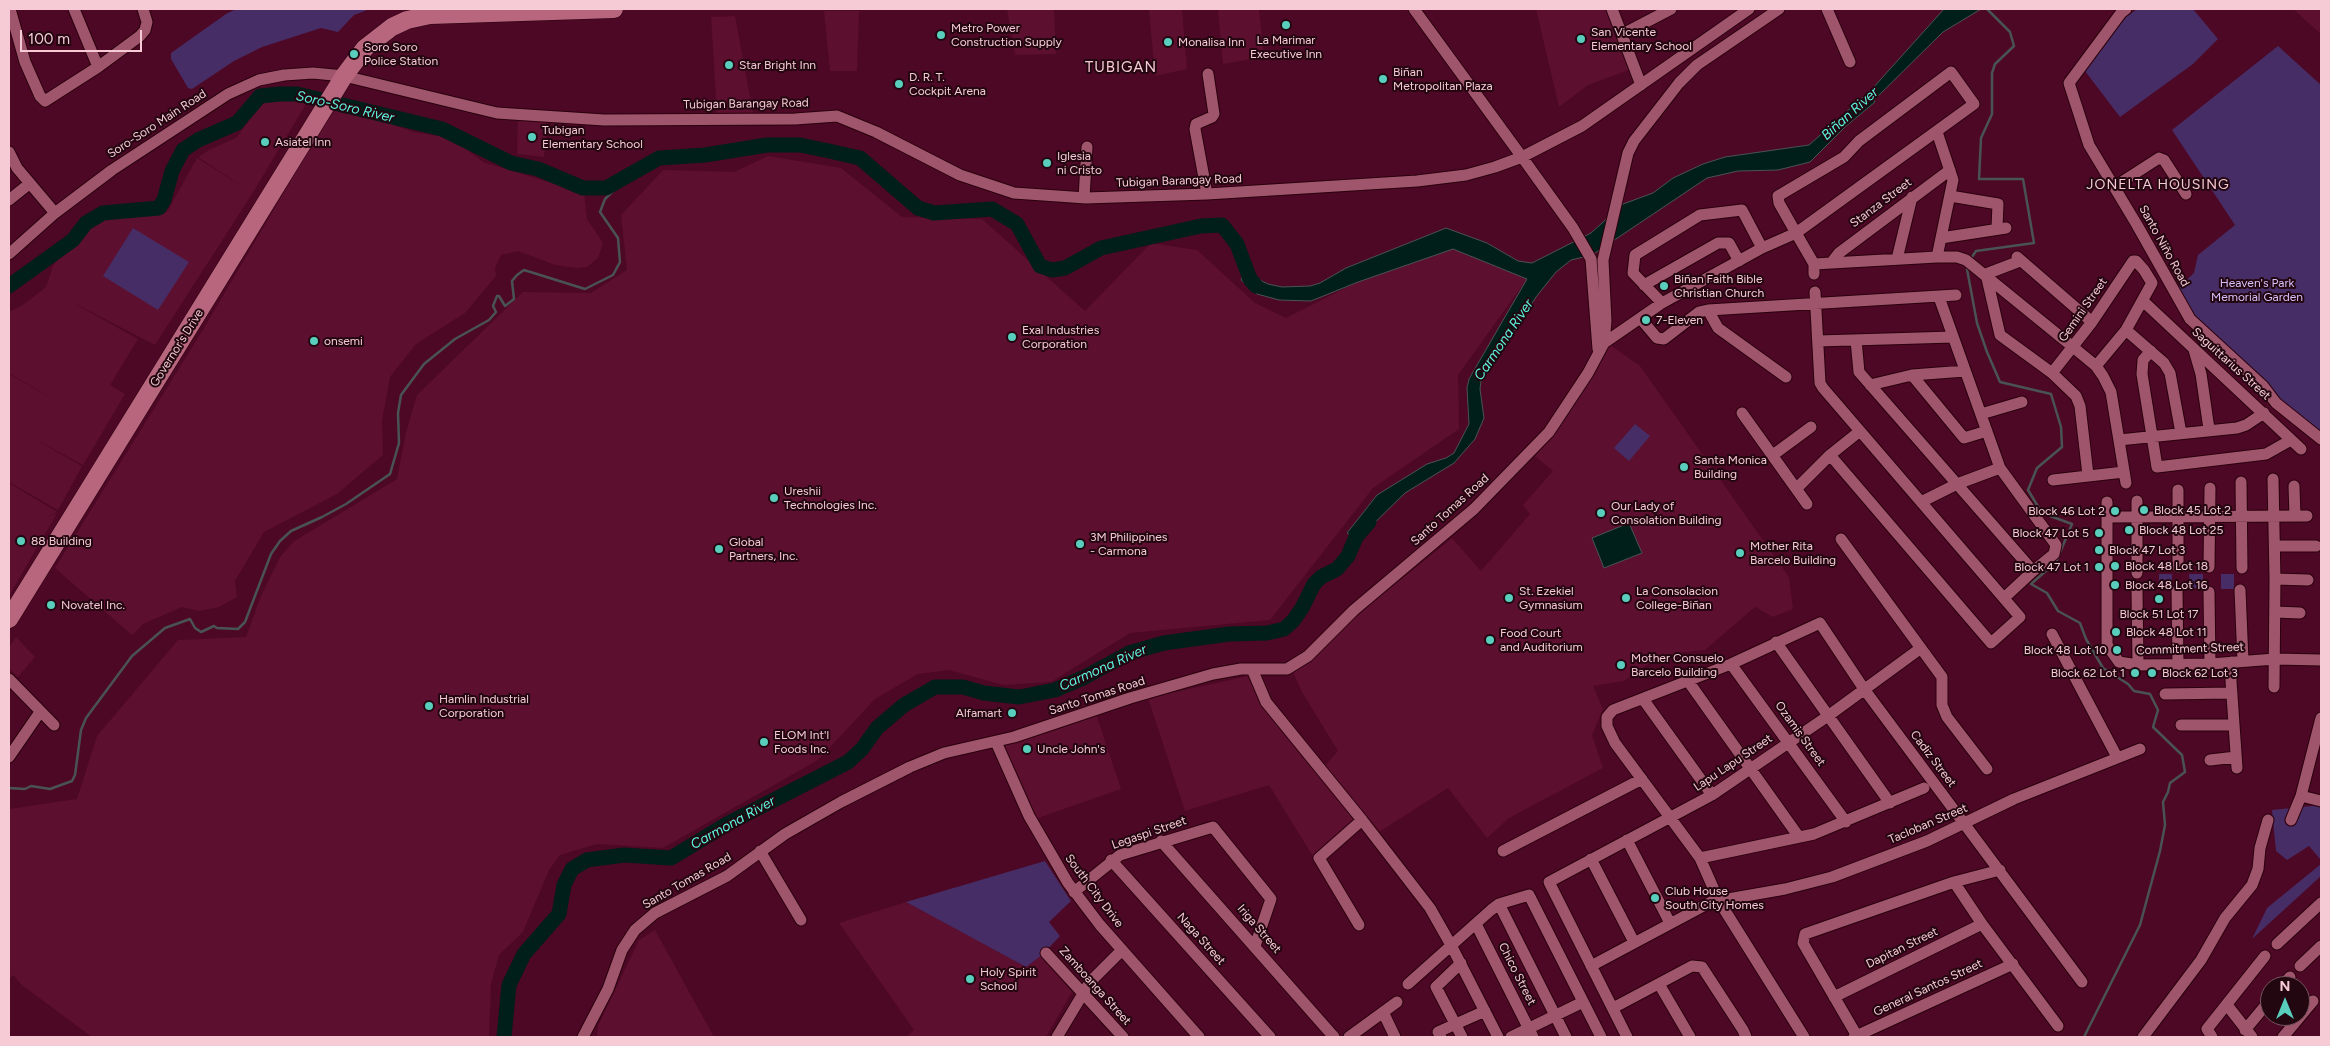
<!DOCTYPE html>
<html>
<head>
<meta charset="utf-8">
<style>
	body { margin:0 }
	#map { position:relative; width:2330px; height:1046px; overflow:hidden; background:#4d0825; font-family:Figtree,sans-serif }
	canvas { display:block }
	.frame { position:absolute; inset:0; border:10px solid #f7cbd6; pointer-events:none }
	.north { position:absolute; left:2260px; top:976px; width:50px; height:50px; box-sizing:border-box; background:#220610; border:1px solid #77555f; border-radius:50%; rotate:0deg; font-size:14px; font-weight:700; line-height:20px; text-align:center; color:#f7cbd6 }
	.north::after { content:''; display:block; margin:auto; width:18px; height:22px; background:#5acebd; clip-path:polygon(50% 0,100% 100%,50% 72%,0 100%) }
	.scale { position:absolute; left:20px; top:30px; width:122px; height:22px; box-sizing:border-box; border:2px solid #f7cbd6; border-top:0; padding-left:6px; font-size:15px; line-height:18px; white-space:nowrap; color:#f7cbd6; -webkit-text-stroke:4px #220610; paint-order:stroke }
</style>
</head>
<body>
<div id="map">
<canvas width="2330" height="1046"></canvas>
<div class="frame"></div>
<div class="north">N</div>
<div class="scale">100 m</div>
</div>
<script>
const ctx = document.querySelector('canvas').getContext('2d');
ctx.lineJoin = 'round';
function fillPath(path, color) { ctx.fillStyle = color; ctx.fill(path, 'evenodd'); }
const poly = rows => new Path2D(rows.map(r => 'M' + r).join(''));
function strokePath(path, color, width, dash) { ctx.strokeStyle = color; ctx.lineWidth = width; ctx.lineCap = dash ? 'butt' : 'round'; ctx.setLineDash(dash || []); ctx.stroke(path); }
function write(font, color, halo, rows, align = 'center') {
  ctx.font = font + ' Figtree,sans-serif'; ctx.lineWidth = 4; ctx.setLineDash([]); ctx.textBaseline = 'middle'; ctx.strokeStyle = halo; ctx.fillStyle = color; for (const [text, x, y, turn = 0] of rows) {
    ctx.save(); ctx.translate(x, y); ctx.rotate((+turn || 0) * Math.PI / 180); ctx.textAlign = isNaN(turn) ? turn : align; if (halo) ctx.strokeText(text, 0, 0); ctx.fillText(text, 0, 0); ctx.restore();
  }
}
fillPath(poly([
	[1007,9,1054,9,1056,54,1015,55],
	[1149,9,1182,9,1187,69,1155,76],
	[1218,9,1259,9,1264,57,1223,64],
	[1536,9,1609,9,1629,70,1588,85,1559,107],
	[2293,9,2321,9,2321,34],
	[824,11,859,11,857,71,830,71],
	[735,16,753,113,717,113,711,17],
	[274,98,297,98,306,104,252,194,155,345,68,300,138,339,110,385,125,394,83,465,31,437,82,466,58,510,9,482,9,374,53,399,9,373,9,312,23,305,46,287,53,266,60,257,101,219,129,212,167,212,197,158,242,186,198,157,209,150,236,138,257,110,265,102],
	[354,110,413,132,452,138,483,162,584,193,587,219,603,243,598,258,587,267,576,268,555,265,518,251,501,255,495,268,496,276,465,313,416,344,390,377,382,421,383,455,337,494,264,532,235,581,237,597,219,607,199,611,182,607,143,624,132,635,55,568,201,333,332,111],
	[518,117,548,119,544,157,517,154],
	[768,156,841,168,902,217,982,219,1085,311,1151,243,1197,250,1255,303,1286,318,1358,282,1453,249,1527,279,1458,375,1459,429,1373,488,1270,620,1130,633,1051,682,1003,685,949,670,918,674,875,699,818,760,663,848,597,844,560,855,549,870,523,932,499,955,491,984,489,1037,92,1037,23,986,13,975,9,979,9,809,77,799,97,736,178,640,246,637,261,596,280,557,293,542,397,479,406,432,417,395,523,292,591,293,627,270,621,215,663,170,734,172],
	[1610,345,1640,366,1789,577,1793,609,1773,617,1755,607,1705,650,1677,653,1651,662,1624,681,1593,686,1603,709,1592,735,1603,768,1509,818,1487,838,1448,788,1379,832,1325,766,1338,751,1302,692,1293,672,1356,616,1452,538,1481,571,1530,514,1523,505,1553,471,1535,456,1550,437,1604,352],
	[9,483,57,512,44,519,57,513,9,596],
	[16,637,35,657,18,677,9,668,9,647],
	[1248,676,1259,701,1273,720,1357,821,1314,858,1269,785,1185,811,1148,698],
	[1096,714,1121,789,1035,819,1003,746],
	[906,902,1026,967,1042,955,1072,992,1046,1037,906,1037,914,1030,839,923],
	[655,930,714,1037,597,1037,598,1026,639,940]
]), '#5c0f2e');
fillPath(poly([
	[236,9,370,9,354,15,338,32,321,28,262,47,234,61,192,89,188,88,171,59,171,53,226,14],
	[2137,9,2193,9,2218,39,2193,64,2120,117,2085,71,2121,21],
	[2278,46,2321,85,2321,446,2191,315,2178,288,2194,273,2198,255,2235,225,2172,130],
	[133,228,189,262,158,310,103,276],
	[1635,424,1650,436,1629,461,1614,448],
	[2159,574,2172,574,2172,588,2159,588],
	[2189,574,2203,574,2203,588,2190,588],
	[2221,574,2234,574,2234,589,2221,589],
	[2321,805,2321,860,2309,846,2287,860,2276,851,2272,810],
	[1045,861,1071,901,1049,922,1060,936,1042,955,1026,967,906,902],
	[2321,864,2321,876,2252,939,2267,908]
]), '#462d65');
const water = poly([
	[1944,9,1981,9,1943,32,1874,100,1875,102,1845,127,1810,162,1778,170,1738,171,1707,178,1592,255,1571,260,1556,272,1536,297,1481,381,1480,389,1484,418,1475,439,1454,463,1405,493,1358,539,1347,533,1377,495,1427,464,1446,458,1454,453,1469,424,1467,388,1469,379,1527,279,1453,249,1358,282,1311,301,1279,300,1257,294,1241,280,1246,268,1256,278,1268,284,1282,287,1310,286,1320,283,1346,268,1446,228,1487,243,1518,261,1532,263,1591,233,1623,204,1653,193,1673,178,1703,164,1725,157,1809,145,1872,89,1944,9],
	[1629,523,1642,553,1604,568,1592,538,1629,523]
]);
fillPath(water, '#001f1b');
strokePath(water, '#4a5353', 1);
strokePath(poly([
	[1970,260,1976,251,2034,243,2023,179,1979,179,1981,138,1992,114,1992,73,1995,64,2014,46,2010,32,1987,9],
	[1968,265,1967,269,1977,323,1987,352,2000,382,2051,394,2061,427,2062,447,2037,468,2028,490,2042,513,2072,524,2056,562,2031,584,2047,593,2058,611,2080,623,2086,639,2103,668,2128,684,2134,691,2150,694,2158,710,2153,727,2182,755,2185,772,2170,783,2168,792,2163,802,2165,825,2160,851,2140,925,2084,1037],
	[9,788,25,789,31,786,50,789,72,781,75,775,81,730,86,718,132,656,165,628,190,619,195,628,201,632,214,626,217,628,238,629,245,622,271,554,280,541,291,531,322,517,346,504,390,474,399,443,398,413,401,395,424,364,455,339,489,320,496,312,493,306,497,296,499,296,505,306,514,299,512,281,517,275,524,270,585,289,613,275,620,262,618,238,600,212,605,199,628,176]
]), '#4a5353', 2.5);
strokePath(poly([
	[9,286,73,240,86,223,103,213,159,208,164,200,172,171,183,150,198,140,237,123,260,96,280,94,297,94,442,129,511,163,538,169,583,188,606,188,659,158,705,155,767,145,800,145,829,151,860,158,918,208,934,213,992,209,1017,224,1040,266,1052,270,1065,268,1101,248,1201,226,1222,225,1237,244,1250,279,1256,286],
	[504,1037,509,985,524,954,559,914,564,885,572,869,587,860,624,855,671,858,727,824,848,762,862,749,877,728,904,705,935,687,963,687,984,693,1019,697,1055,690,1085,677,1129,653,1164,643,1229,634,1267,633,1284,629,1293,621,1302,608,1314,584,1321,577,1337,569,1348,556,1356,537,1369,522]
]), '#001f1b', 15);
const minor = poly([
	[10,9,25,62,40,96,45,101,98,67,140,36,145,30,147,22,143,9],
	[74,9,98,67],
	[1414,9,1522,157,1573,228,1591,259,1598,349],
	[1612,9,1641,85],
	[1827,9,1850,62],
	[2126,9,2121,13,2069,83,2089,145,2137,225,2190,319,2263,386,2276,403,2321,439],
	[1623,34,1671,9],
	[9,152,17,168,55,213],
	[2114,187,2159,158,2164,160,2186,194],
	[1207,194,1195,129,1196,124,1212,117,1214,114,1208,74],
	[1950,196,1998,204,1997,228],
	[1084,198,1087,147],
	[9,200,29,184],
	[1941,238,2006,228],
	[9,254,55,213,112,170,228,94,259,80,284,75,313,73,344,76,497,113,604,120,795,119,837,116,876,132,960,175,1014,193,1086,198,1207,194,1417,181,1466,175,1495,167,1522,157,1582,126,1749,9],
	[1937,257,1953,180,1937,132],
	[2017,257,2092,322],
	[1897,259,1912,197],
	[1832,262,1839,253,1950,170],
	[1814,264,1937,257,1957,257,1966,260,2073,347,2096,366,2103,376,2111,392,2126,483],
	[1986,274,2000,335,2052,373,2076,396,2080,406,2088,475],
	[1986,274,2020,261],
	[1644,285,1718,243,1729,243,1739,261],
	[1815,292,1820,383,1823,388,2020,617,1991,643,1830,455],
	[2143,301,2301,449],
	[1662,303,1633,273,1635,255,1700,215,1742,210,1762,248],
	[1708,310,1718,328,1786,377],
	[1641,319,1657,338,1664,339,1699,312,1708,310,1956,295],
	[2126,330,2164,363,2170,373,2181,433],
	[1856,340,1859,372,2033,571,2054,554,2056,545,2000,468,1939,297],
	[1818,341,1953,337],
	[1604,343,1662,303,1762,248,1796,233,1974,104,1951,72,1859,141,1844,157,1778,196,1779,203,1796,233,1814,264,1814,274],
	[2194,350,2201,374,2209,429],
	[2151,351,2143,360,2142,374,2157,467,2266,454,2291,440],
	[2052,373,2092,322,2133,261,2136,261,2144,270,2152,283,2126,330,2096,366],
	[1912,375,1964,438,1987,431],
	[1870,385,1912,375,1965,371],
	[1742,413,1807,504],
	[1981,414,2022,402],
	[2119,440,2237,428,2246,425,2264,413],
	[1773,455,1811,427],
	[2273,479,2275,579,2274,687],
	[2053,480,2124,472],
	[2241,482,2242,568],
	[2294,486,2295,516],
	[1797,488,1830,455,1860,431],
	[2137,501,2137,573],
	[1921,502,1957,484,2000,468],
	[2107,502,2107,645,2119,662,2138,665,2210,664,2275,659,2321,660],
	[2107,517,2307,516],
	[1841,539,1942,677,1942,705,1947,717,1987,769],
	[2275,546,2316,546],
	[2178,567,2178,490],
	[2209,567,2210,488],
	[2275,579,2308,580],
	[2137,590,2138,665],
	[2240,590,2243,661],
	[2177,591,2178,664],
	[2209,592,2210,664],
	[2004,598,2033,571],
	[2275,612,2300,613],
	[2052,634,2117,757],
	[1776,642,1890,803],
	[2232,662,2231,681,2237,768],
	[1731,664,1846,822],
	[1252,669,1266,702,1362,820,1430,908,1451,945,1498,1037],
	[9,679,54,725],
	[1688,681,1799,837],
	[2165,694,2232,693],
	[1643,699,1712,795],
	[2181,725,2233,725],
	[996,742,1029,816,1068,883,1100,925,1199,1037],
	[9,757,40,712],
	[2210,760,2236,757],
	[2301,796,2321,801],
	[2291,820,2301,796,2321,718],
	[1627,840,1670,923],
	[1161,841,1334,1037],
	[760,851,801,920],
	[1503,851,1642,779],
	[1700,858,1814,834,1924,788],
	[1591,859,1634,942],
	[1111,860,1270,1037],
	[1954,882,1982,924,2058,1026],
	[1074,892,1120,855,1213,827,1271,899,1255,946],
	[1499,904,1566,1037],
	[1476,924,1533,1037],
	[1359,925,1319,858,1362,820],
	[2277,944,2321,903],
	[1046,953,1123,1037],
	[1461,963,1436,987,1462,1037],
	[1591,966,1711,902,1785,889,1832,877,1927,841,2014,799,2140,749],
	[2300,966,2321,946],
	[1408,984,1491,910,1499,904,1529,895,1601,1037],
	[1659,984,1690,1037],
	[2282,986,2290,977],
	[1834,997,1982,924],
	[2227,1005,2252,1037],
	[1613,1008,1692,966,1702,967,1743,1030,1746,1037],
	[1383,1012,1395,1037],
	[2245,1030,2270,1000],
	[1857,1036,1803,943,1805,934,1954,882,2000,870],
	[583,1037,608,989,622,950,635,930,655,913,727,876,785,834,841,802,910,767,944,753,1014,737,1130,698,1213,674,1241,669,1287,669,1308,656,1354,610,1474,509,1549,432,1588,373,1604,343,1606,321,1603,260,1628,153,1634,141,1679,83,1697,65,1779,9],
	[1057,1037,1090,982,1122,950],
	[1349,1037,1397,1002],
	[1441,1037,1438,1032,1485,1011],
	[1511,1037,1583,1002],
	[1627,1037,1549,882,1712,795,1828,716,1921,648],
	[1804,1037,1719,901,1700,858,1615,743,1607,726,1607,717,1613,710,1731,664,1820,623,1864,689,2082,982],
	[1854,1037,2013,964],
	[2143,1037,2201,960,2225,918,2252,885,2258,869,2260,848,2268,820],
	[2212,1037,2207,1029,2265,956],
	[2283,1037,2313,1001]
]);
const highway = poly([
	[9,619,344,76,365,48,392,27,407,20,430,15,614,9]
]);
strokePath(minor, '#2a000e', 13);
strokePath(highway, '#2a000e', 19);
strokePath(minor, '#9f556b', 11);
strokePath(highway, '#b7667e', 18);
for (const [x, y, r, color] of [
	[1286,25,5,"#5acebd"],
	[941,35,5,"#5acebd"],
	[1581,39,5,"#5acebd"],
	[1168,42,5,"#5acebd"],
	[354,54,5,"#5acebd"],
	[729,65,5,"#5acebd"],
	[1383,79,5,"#5acebd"],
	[899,84,5,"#5acebd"],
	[532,137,5,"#5acebd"],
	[265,142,5,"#5acebd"],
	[1047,163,5,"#5acebd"],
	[1664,286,5,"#5acebd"],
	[1646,320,5,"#5acebd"],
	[1012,337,5,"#5acebd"],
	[314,341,5,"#5acebd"],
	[1684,467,5,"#5acebd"],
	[774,498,5,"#5acebd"],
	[2144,510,5,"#5acebd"],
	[2115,511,5,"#5acebd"],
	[1601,513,5,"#5acebd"],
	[2129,530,5,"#5acebd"],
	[2099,533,5,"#5acebd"],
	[21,541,5,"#5acebd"],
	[1080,544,5,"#5acebd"],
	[719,549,5,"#5acebd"],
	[2099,550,5,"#5acebd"],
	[1740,553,5,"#5acebd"],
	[2115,566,5,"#5acebd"],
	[2099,567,5,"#5acebd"],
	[2115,585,5,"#5acebd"],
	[1509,598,5,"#5acebd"],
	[1626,598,5,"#5acebd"],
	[2159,599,5,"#5acebd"],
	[51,605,5,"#5acebd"],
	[2116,632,5,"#5acebd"],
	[1490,640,5,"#5acebd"],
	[2117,650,5,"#5acebd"],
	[1621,665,5,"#5acebd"],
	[2135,673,5,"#5acebd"],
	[2152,673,5,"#5acebd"],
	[429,706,5,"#5acebd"],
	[1012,713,5,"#5acebd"],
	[764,742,5,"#5acebd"],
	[1027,749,5,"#5acebd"],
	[1655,898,5,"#5acebd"],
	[970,979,5,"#5acebd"]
]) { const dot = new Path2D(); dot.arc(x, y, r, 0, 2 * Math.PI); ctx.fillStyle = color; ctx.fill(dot); strokePath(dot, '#220610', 2); }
write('12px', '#f7cbd6', '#220610', [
	["Metro Power",951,28],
	["Construction Supply",951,42],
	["San Vicente",1591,32],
	["Elementary School",1591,46],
	["La Marimar",1286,40,"center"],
	["Executive Inn",1286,54,"center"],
	["Monalisa Inn",1178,42],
	["Soro Soro",364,47],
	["Police Station",364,61],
	["Star Bright Inn",739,65],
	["Biñan",1393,72],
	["Metropolitan Plaza",1393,86],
	["D. R. T.",909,77],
	["Cockpit Arena",909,91],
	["Tubigan",542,130],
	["Elementary School",542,144],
	["Asiatel Inn",275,142],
	["Iglesia",1057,156],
	["ni Cristo",1057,170],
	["Biñan Faith Bible",1674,279],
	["Christian Church",1674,293],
	["7-Eleven",1656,320],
	["Exal Industries",1022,330],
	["Corporation",1022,344],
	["onsemi",324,341],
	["Santa Monica",1694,460],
	["Building",1694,474],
	["Ureshii",784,491],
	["Technologies Inc.",784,505],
	["Our Lady of",1611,506],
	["Consolation Building",1611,520],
	["Block 45 Lot 2",2154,510],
	["Block 46 Lot 2",2105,511,"right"],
	["Block 48 Lot 25",2139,530],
	["Block 47 Lot 5",2089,533,"right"],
	["3M Philippines",1090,537],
	["- Carmona",1090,551],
	["88 Building",31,541],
	["Global",729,542],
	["Partners, Inc.",729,556],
	["Mother Rita",1750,546],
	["Barcelo Building",1750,560],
	["Block 47 Lot 3",2109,550],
	["Block 48 Lot 18",2125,566],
	["Block 47 Lot 1",2089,567,"right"],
	["Block 48 Lot 16",2125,585],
	["St. Ezekiel",1519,591],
	["Gymnasium",1519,605],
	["La Consolacion",1636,591],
	["College-Biñan",1636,605],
	["Novatel Inc.",61,605],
	["Block 51 Lot 17",2159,614,"center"],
	["Block 48 Lot 11",2126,632],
	["Food Court",1500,633],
	["and Auditorium",1500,647],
	["Block 48 Lot 10",2107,650,"right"],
	["Mother Consuelo",1631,658],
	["Barcelo Building",1631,672],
	["Block 62 Lot 1",2125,673,"right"],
	["Block 62 Lot 3",2162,673],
	["Hamlin Industrial",439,699],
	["Corporation",439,713],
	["Alfamart",1002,713,"right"],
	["ELOM Int'l",774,735],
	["Foods Inc.",774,749],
	["Uncle John's",1037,749],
	["Club House",1665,891],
	["South City Homes",1665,905],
	["Holy Spirit",980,972],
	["School",980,986]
], 'left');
write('12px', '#f7cbd6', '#220610', [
	["Tubigan Barangay Road",746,104,-1],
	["Soro-Soro Main Road",157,124,-33],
	["Tubigan Barangay Road",1179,181,-2],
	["Stanza Street",1881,203,-37],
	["Santo Niño Road",2164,246,61],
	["Gemini Street",2083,310,-55],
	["Governor's Drive",177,348,-58],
	["Saguittarius Street",2231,364,42],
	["Santo Tomas Road",1450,510,-42],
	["Commitment Street",2190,649,-2],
	["Santo Tomas Road",1097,696,-18],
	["Ozamis Street",1800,734,54],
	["Cadiz Street",1933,759,53],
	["Lapu Lapu Street",1733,763,-34],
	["Tacloban Street",1928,824,-23],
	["Legaspi Street",1149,833,-19],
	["Santo Tomas Road",687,881,-30],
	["South City Drive",1094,891,53],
	["Iriga Street",1259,929,49],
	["Naga Street",1201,939,48],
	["Dapitan Street",1902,948,-26],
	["Chico Street",1517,974,63],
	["Zamboanga Street",1095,986,48],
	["General Santos Street",1928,988,-25]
]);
write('12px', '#d7c1f9', '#220610', [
	["Heaven's Park",2257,283],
	["Memorial Garden",2257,297]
]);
write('italic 14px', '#5cf5df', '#220610', [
	["Soro-Soro River",345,107,13],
	["Biñan River",1850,114,-42],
	["Carmona River",1504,340,-56],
	["Carmona River",1103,668,-24],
	["Carmona River",733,823,-29]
]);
ctx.letterSpacing = '1px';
write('14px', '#f7cbd6', '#220610', [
	["JONELTA HOUSING",2158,185]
]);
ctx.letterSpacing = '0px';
ctx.letterSpacing = '1px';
write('15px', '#f7cbd6', '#220610', [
	["TUBIGAN",1121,68]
]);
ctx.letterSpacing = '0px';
</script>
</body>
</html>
